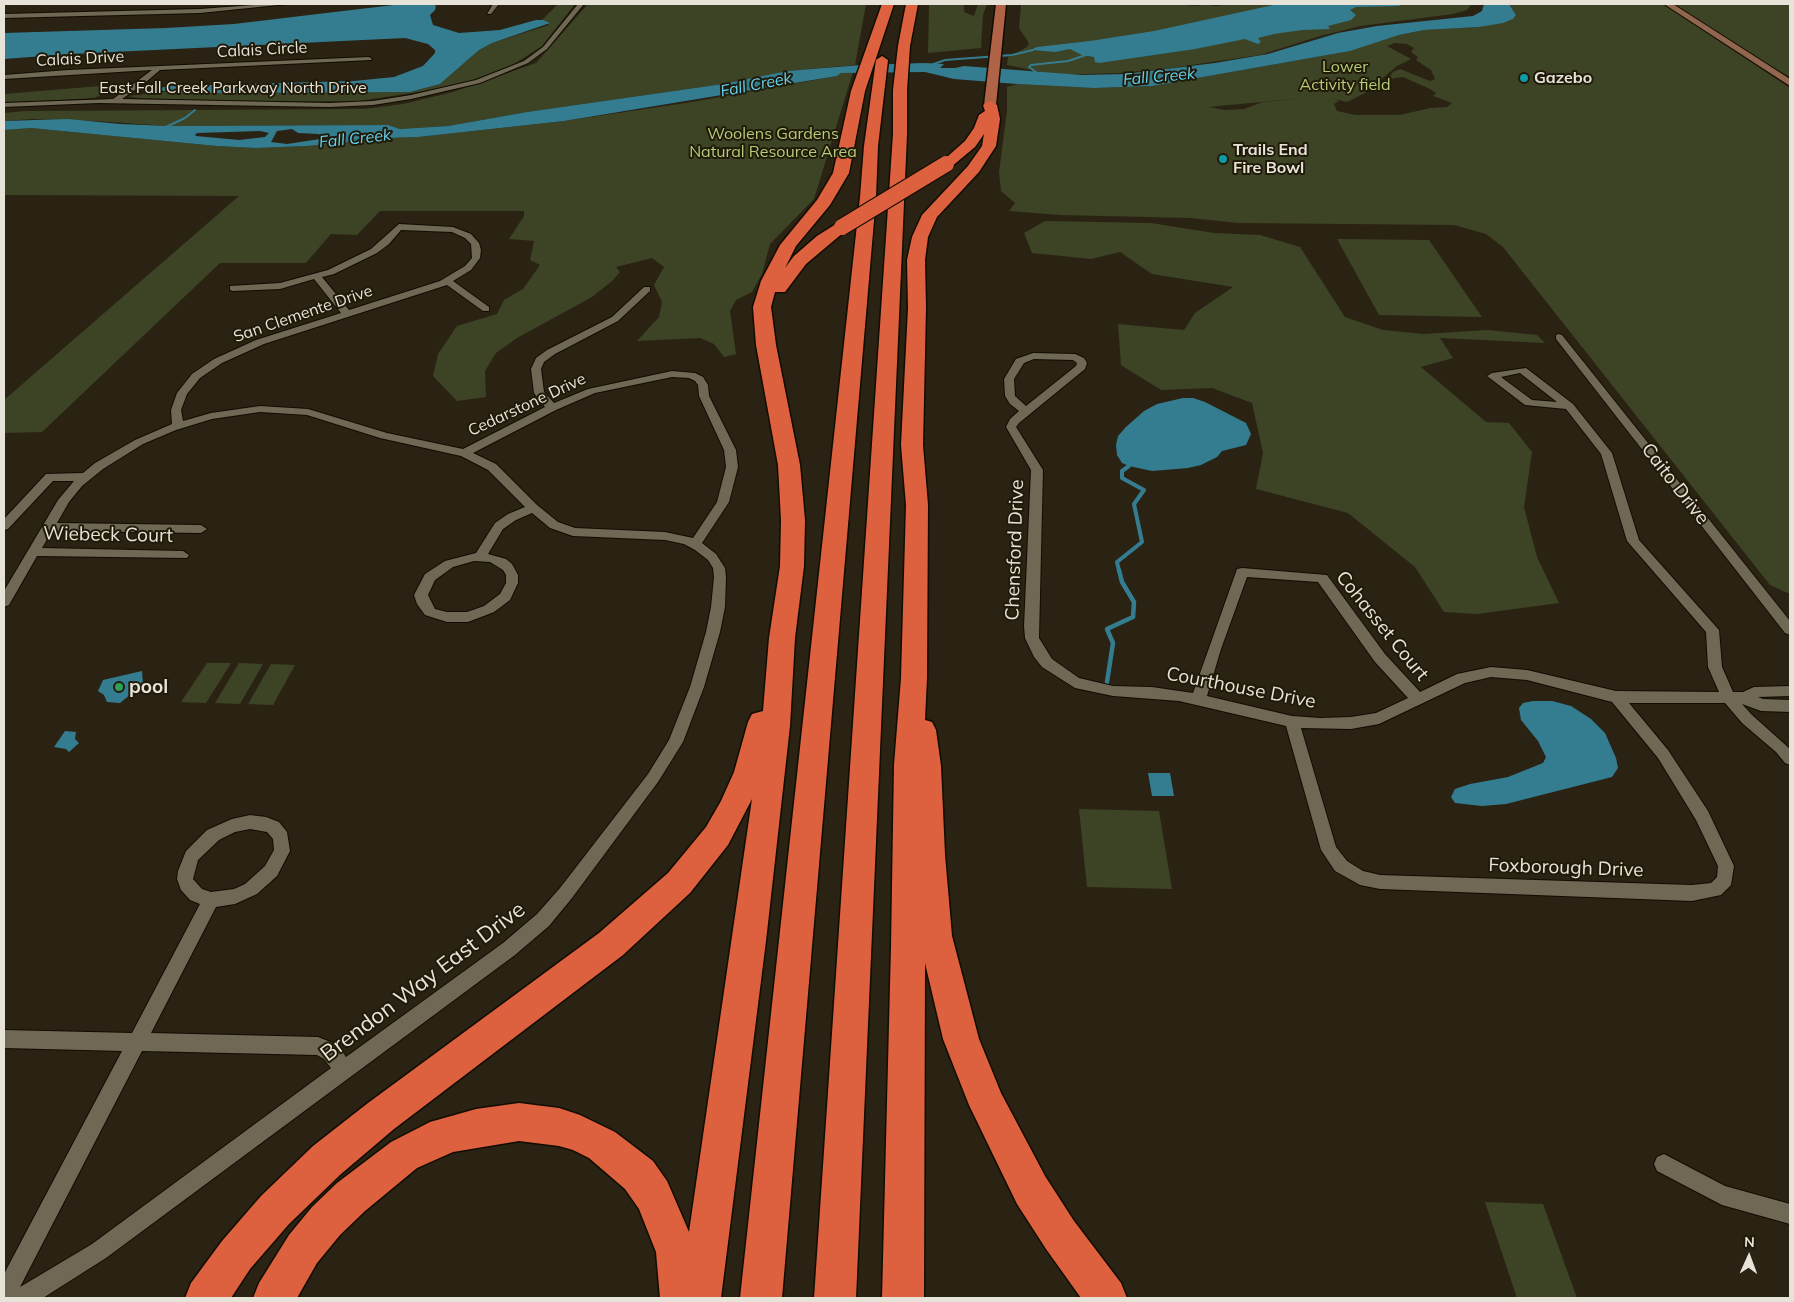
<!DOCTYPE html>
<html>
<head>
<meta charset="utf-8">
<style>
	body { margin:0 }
	#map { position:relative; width:1794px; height:1302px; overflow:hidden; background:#2a2313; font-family:Mulish,sans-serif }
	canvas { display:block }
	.frame { position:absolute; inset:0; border:5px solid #e8e3d9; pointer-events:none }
	.north { position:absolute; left:1724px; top:1232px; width:50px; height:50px; -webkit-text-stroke:4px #201a09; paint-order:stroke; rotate:2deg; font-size:14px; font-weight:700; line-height:20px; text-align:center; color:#e8e3d9 }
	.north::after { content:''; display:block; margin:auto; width:18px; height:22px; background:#e8e3d9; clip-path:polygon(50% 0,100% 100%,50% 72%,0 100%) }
</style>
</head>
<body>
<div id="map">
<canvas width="1794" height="1302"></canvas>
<div class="frame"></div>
<div class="north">N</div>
</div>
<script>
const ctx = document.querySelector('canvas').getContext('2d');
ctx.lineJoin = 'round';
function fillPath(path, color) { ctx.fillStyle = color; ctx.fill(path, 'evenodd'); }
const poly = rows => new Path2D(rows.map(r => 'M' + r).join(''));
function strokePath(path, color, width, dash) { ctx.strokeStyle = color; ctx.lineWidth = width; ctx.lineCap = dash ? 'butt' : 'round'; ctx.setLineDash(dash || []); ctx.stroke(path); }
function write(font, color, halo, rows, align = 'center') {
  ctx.font = font + ' Mulish,sans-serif'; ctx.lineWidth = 4; ctx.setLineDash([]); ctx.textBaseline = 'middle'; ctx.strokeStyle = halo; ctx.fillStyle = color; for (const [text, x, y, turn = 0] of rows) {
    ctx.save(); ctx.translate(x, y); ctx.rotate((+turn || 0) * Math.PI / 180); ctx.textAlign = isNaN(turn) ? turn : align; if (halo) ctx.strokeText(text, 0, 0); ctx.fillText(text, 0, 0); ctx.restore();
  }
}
fillPath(poly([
	[558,4,575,4,542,46,508,68,452,87,359,101,233,102,139,98,128,96,164,92,410,92,440,84,479,50,492,43,549,25,542,20],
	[588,4,866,4,855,65,787,71,723,84,527,112,448,126,400,129,388,125,168,126,95,121,33,119,4,121,4,113,26,111,365,109,403,104,453,92,536,63],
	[929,4,964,4,964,12,974,16,978,4,987,4,983,15,981,48,928,53],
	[1021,4,1176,4,1195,6,1203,5,1201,4,1216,6,1232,4,1472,4,1467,10,1453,14,1361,26,1320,36,1260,55,1164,69,1119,73,1056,75,1007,65,1008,57,1027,47,1029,43,1019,28],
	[1509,4,1663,4,1790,88,1790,594,1770,585,1503,247,1486,234,1454,225,1239,223,1190,218,1060,215,1009,211,1015,203,1001,191,999,172,1007,111,1007,87,1017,84,1094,88,1152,86,1344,52,1399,35,1424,30,1479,27,1516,15],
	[1395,43,1407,44,1414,48,1411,52,1418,57,1416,60,1431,70,1435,79,1430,81,1400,69,1393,72,1388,79,1403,77,1430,89,1436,93,1433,96,1452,103,1447,107,1430,108,1400,115,1355,115,1337,111,1334,104,1339,101,1334,99,1347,102,1365,93,1397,66,1411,59,1387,46],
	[1313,97,1263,102,1244,109,1225,110,1209,107],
	[1674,4,1790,4,1790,77,1720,37],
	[853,72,814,199,770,244,762,274,752,292,736,300,730,311,736,354,724,357,714,344,700,338,637,341,659,317,662,302,654,285,664,267,652,258,616,267,620,272,612,281,592,297,517,338,496,353,485,371,486,397,457,401,433,376,438,354,457,326,497,314,504,300,523,289,540,265,530,260,534,241,509,239,524,216,524,211,380,211,357,235,331,234,306,263,220,263,42,432,4,433,4,400,239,196,4,195,4,130,31,128,218,146,256,148,307,146,387,138,418,137,564,121,692,102,837,76,841,73],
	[100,86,112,87,112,90,94,98,4,103,4,94],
	[1045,221,1151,223,1214,233,1260,235,1300,247,1345,317,1383,330,1423,334,1487,330,1537,335,1545,343,1440,338,1453,358,1421,367,1486,422,1509,423,1532,452,1524,507,1537,557,1559,603,1477,614,1444,612,1415,567,1348,513,1256,489,1263,453,1252,403,1212,388,1161,390,1121,365,1118,324,1184,330,1195,313,1233,287,1152,274,1120,252,1091,259,1032,253,1024,233],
	[1337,239,1429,240,1482,317,1379,315],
	[207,663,231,663,206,703,181,702],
	[239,663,263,664,240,704,215,703],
	[271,664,295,665,273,705,248,704],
	[1079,809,1159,811,1172,889,1087,887],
	[1485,1202,1543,1204,1577,1298,1517,1298]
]), '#3d4325');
fillPath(poly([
	[402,4,433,4,436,6,435,10,430,15,433,25,459,33,500,30,536,20,543,20,550,23,492,43,479,50,440,84,410,92,174,93,159,90,159,88,169,86,354,81,394,77,423,66,435,53,435,50,428,44,405,38,71,54,4,59,4,33,166,28,234,24],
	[1278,4,1402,4,1399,6,1356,7,1350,10,1356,15,1351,20,1328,26,1330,29,1302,30,1274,34,1258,38,1261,42,1258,44,1245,39,1195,49,1099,63,1095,62,1094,57,1082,55,1070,49,1055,52,1033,50,1033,49,1037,47,1090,41,1154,31],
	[1484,4,1509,4,1516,15,1513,19,1503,23,1479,27,1424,30,1399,35,1350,51,1152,86,1094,88,1017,84,954,79,925,72,841,73,837,76,564,121,418,137,387,138,307,146,256,148,217,146,31,128,4,130,4,121,68,119,120,124,168,126,388,125,400,129,448,126,527,112,723,84,787,71,861,65,924,63,944,64,940,68,955,68,964,66,1082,75,1125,74,1215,63,1268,54,1338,33,1377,26,1473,16,1482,11],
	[292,129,298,133,319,134,320,139,287,144,271,142,277,131],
	[260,131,269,133,265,137,239,140,196,136,195,135,197,133],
	[1183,398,1193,398,1205,402,1246,423,1251,434,1246,445,1222,451,1217,457,1201,465,1188,468,1152,471,1129,466,1122,463,1117,455,1116,445,1118,436,1126,427,1144,411,1157,404],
	[142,671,143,684,120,703,107,702,104,695,98,691,103,680],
	[1533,701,1552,701,1571,706,1591,719,1605,733,1616,758,1618,768,1612,777,1506,804,1482,806,1455,803,1451,797,1455,789,1470,784,1508,777,1543,763,1546,757,1538,741,1521,720,1519,708,1523,703],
	[65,731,76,732,75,739,79,743,69,752,66,749,54,747],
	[1148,773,1170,773,1174,796,1152,796]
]), '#347d91');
strokePath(poly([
	[931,65,945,60,1012,55,1033,50],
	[1035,77,1036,72,1029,67,1031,65,1068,61,1086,55],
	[166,127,185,118,195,110]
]), '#347d91', 2);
strokePath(poly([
	[1119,571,1117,562,1142,542,1134,504,1144,490,1122,478,1122,471,1129,466]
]), '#347d91', 4);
strokePath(poly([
	[1107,682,1113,643,1107,629,1133,617,1134,602,1122,582,1119,570]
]), '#347d91', 4.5);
const street = poly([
	[267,4,288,4,200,13,4,18,4,14,200,9,267,4],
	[493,4,499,4,491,14,487,14,493,4],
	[578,4,584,4,547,49,528,63,480,83,411,99,373,105,330,107,98,103,4,107,4,103,113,99,152,70,4,79,4,75,68,70,369,57,372,59,371,60,160,70,146,82,122,99,330,103,373,101,411,95,476,80,524,61,543,47,578,4],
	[399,224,453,227,471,234,479,243,481,250,480,258,471,270,453,281,489,307,489,311,483,311,447,285,264,344,222,363,200,378,187,394,181,410,183,421,211,413,260,406,308,409,387,433,463,449,545,407,534,393,531,369,536,358,547,350,612,317,644,287,650,287,650,291,618,321,555,354,544,362,541,369,544,392,554,403,588,389,672,371,695,373,703,377,708,385,709,396,736,450,738,467,729,502,702,543,716,554,725,568,726,577,725,607,720,632,704,687,683,742,658,782,572,898,549,926,515,955,106,1258,43,1298,4,1298,4,1274,122,1051,4,1048,4,1030,132,1033,200,904,190,900,181,890,177,879,178,871,186,851,207,830,232,819,250,815,266,817,279,822,287,832,290,851,277,876,257,894,235,904,216,907,151,1033,318,1037,338,1045,346,1057,503,943,537,914,560,888,648,774,669,740,690,687,706,632,711,607,714,577,713,568,708,560,695,550,684,544,665,540,573,536,550,528,532,513,516,520,503,529,488,554,506,559,512,564,518,575,518,583,510,600,494,612,468,622,447,622,425,615,417,604,414,595,425,574,445,561,476,553,495,523,508,514,525,507,488,470,461,456,380,438,307,415,260,412,212,419,176,430,143,444,103,469,82,486,69,502,57,523,201,525,207,529,201,533,52,531,42,548,183,551,189,555,187,558,37,556,9,605,4,607,4,591,58,500,74,481,53,481,8,529,4,530,4,519,46,474,83,473,95,463,135,440,172,424,171,410,177,393,192,374,214,359,256,340,341,313,314,279,280,289,233,291,230,290,230,286,280,283,328,270,371,249,399,224],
	[401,230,452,232,465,238,471,244,472,258,465,266,440,281,349,310,322,277,334,274,377,253,389,244,401,230],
	[672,377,689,378,695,381,698,385,699,396,724,450,726,467,717,502,693,538,665,532,575,528,558,522,537,505,496,464,473,453,556,410,595,393,672,377],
	[474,561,490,562,503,570,506,575,506,583,500,594,484,606,467,612,447,612,435,609,428,595,435,580,453,567,474,561],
	[250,829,267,832,273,839,274,850,265,866,245,884,234,889,211,892,202,889,193,879,198,860,219,840,235,832,250,829],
	[142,1051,317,1055,324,1059,331,1068,92,1244,20,1287,142,1051],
	[1559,334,1562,335,1790,621,1790,635,1785,633,1556,339,1556,335,1559,334],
	[1033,353,1075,354,1084,358,1087,363,1085,369,1019,423,1016,427,1043,470,1039,638,1052,659,1079,678,1113,686,1152,687,1193,693,1236,572,1237,569,1242,568,1327,575,1385,654,1420,692,1457,674,1491,667,1527,670,1616,691,1719,692,1708,667,1706,632,1627,541,1601,454,1566,409,1525,405,1487,376,1492,373,1526,368,1573,404,1612,453,1639,540,1719,630,1722,667,1733,692,1743,692,1754,687,1790,686,1790,696,1758,697,1763,699,1790,700,1790,712,1761,711,1742,704,1752,715,1790,749,1790,765,1785,763,1776,752,1742,723,1725,703,1629,703,1668,750,1708,811,1734,866,1731,885,1721,895,1692,901,1380,889,1360,885,1335,871,1321,850,1286,726,1179,701,1113,696,1075,688,1042,667,1034,657,1025,638,1024,626,1031,470,1006,427,1010,419,1019,411,1010,404,1005,396,1004,379,1016,359,1033,353],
	[1034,359,1073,360,1077,363,1076,366,1026,406,1015,396,1014,379,1024,363,1034,359],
	[1520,373,1557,402,1532,400,1501,377,1520,373],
	[1247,577,1318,582,1375,662,1408,698,1376,713,1351,717,1320,718,1292,716,1207,696,1221,649,1247,577],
	[1491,677,1527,680,1612,702,1658,758,1696,820,1718,866,1717,877,1711,883,1692,885,1380,875,1363,871,1347,861,1336,847,1301,728,1351,729,1379,724,1465,683,1491,677],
	[1664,1154,1725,1186,1790,1204,1790,1224,1722,1205,1657,1171,1654,1164,1657,1157,1664,1154]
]);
const secondary = poly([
	[1664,4,1673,4,1790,79,1790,86,1664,4]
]);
const primary = poly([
	[996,4,1006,4,996,105,990,108,984,105,996,4]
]);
const highway = poly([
	[882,4,894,4,865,91,849,173,830,205,796,246,785,268,794,256,817,236,836,224,848,224,850,227,806,264,785,292,775,292,771,307,776,345,800,465,805,520,804,566,795,638,790,726,766,941,721,1298,660,1298,656,1252,639,1209,625,1189,589,1158,573,1150,559,1146,519,1141,453,1152,417,1168,365,1211,340,1235,317,1263,297,1298,253,1298,259,1283,289,1235,312,1207,337,1183,391,1142,430,1122,476,1109,519,1103,559,1108,580,1115,615,1132,653,1161,667,1181,689,1232,752,799,728,845,690,893,623,955,394,1129,341,1174,289,1224,250,1269,231,1298,185,1298,191,1283,222,1241,261,1196,313,1146,368,1103,599,933,668,873,706,827,721,801,734,772,748,722,752,714,763,711,769,638,780,566,781,520,778,465,756,345,753,307,761,281,780,245,817,200,833,173,851,91,882,4],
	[906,4,918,4,910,46,907,90,907,134,856,1298,814,1298,893,134,893,90,898,46,906,4],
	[882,56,888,60,878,146,876,197,782,1298,740,1298,860,197,864,146,876,60,882,56],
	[990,101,997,105,1000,119,996,146,979,172,937,217,928,237,925,260,926,308,923,445,928,505,927,678,925,720,932,722,936,730,941,766,945,855,952,936,979,1039,1001,1093,1045,1176,1074,1221,1121,1283,1127,1298,1081,1298,1046,1249,1017,1204,969,1105,943,1039,925,963,924,1298,882,1298,891,946,894,765,901,678,906,505,901,445,908,308,907,260,912,237,922,215,968,166,982,146,984,134,975,147,951,167,946,168,941,167,939,164,965,141,974,128,979,115,985,111,983,105,990,101]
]);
strokePath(street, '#120c01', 2);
strokePath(secondary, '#120c01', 2);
strokePath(primary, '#120c01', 3);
strokePath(highway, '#120c01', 3);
fillPath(street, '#6f6855');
fillPath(secondary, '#90664e');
fillPath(primary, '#b16348');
fillPath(highway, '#dd603f');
const highwayBridge = poly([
	[842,227,946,164]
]);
strokePath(highwayBridge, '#120c01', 18, []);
strokePath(highwayBridge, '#dd603f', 16);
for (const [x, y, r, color] of [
	[1524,78,5,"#0f9aa8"],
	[1223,159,5,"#0f9aa8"],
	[119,687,5,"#2e9e5b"]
]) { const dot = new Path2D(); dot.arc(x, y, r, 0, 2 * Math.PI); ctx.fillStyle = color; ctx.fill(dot); strokePath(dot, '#201a09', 2); }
write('16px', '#e8e3d9', '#201a09', [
	["Calais Circle",262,50,-3],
	["Calais Drive",80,59,-3],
	["East Fall Creek Parkway North Drive",233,88],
	["San Clemente Drive",303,314,-19],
	["Cedarstone Drive",527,405,-25]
]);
write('16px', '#b9ca78', '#201a09', [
	["Lower",1345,67],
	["Activity field",1345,85],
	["Woolens Gardens",773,134],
	["Natural Resource Area",773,152]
]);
write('italic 16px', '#65d1f0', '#201a09', [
	["Fall Creek",1159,77,-5],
	["Fall Creek",756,85,-11],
	["Fall Creek",355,139,-6]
]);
write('bold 16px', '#e8e3d9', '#201a09', [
	["Gazebo",1534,78],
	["Trails End",1233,150],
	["Fire Bowl",1233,168]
], 'left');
write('19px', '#e8e3d9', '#201a09', [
	["Caito Drive",1675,484,52],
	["Wiebeck Court",108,535,1],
	["Chensford Drive",1015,550,-88],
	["Cohasset Court",1382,626,51],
	["Courthouse Drive",1241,688,11],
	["Foxborough Drive",1566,868,2]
]);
write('bold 19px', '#e8e3d9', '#201a09', [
	["pool",129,687]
], 'left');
write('22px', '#e8e3d9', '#201a09', [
	["Brendon Way East Drive",423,982,-37]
]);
</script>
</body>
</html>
